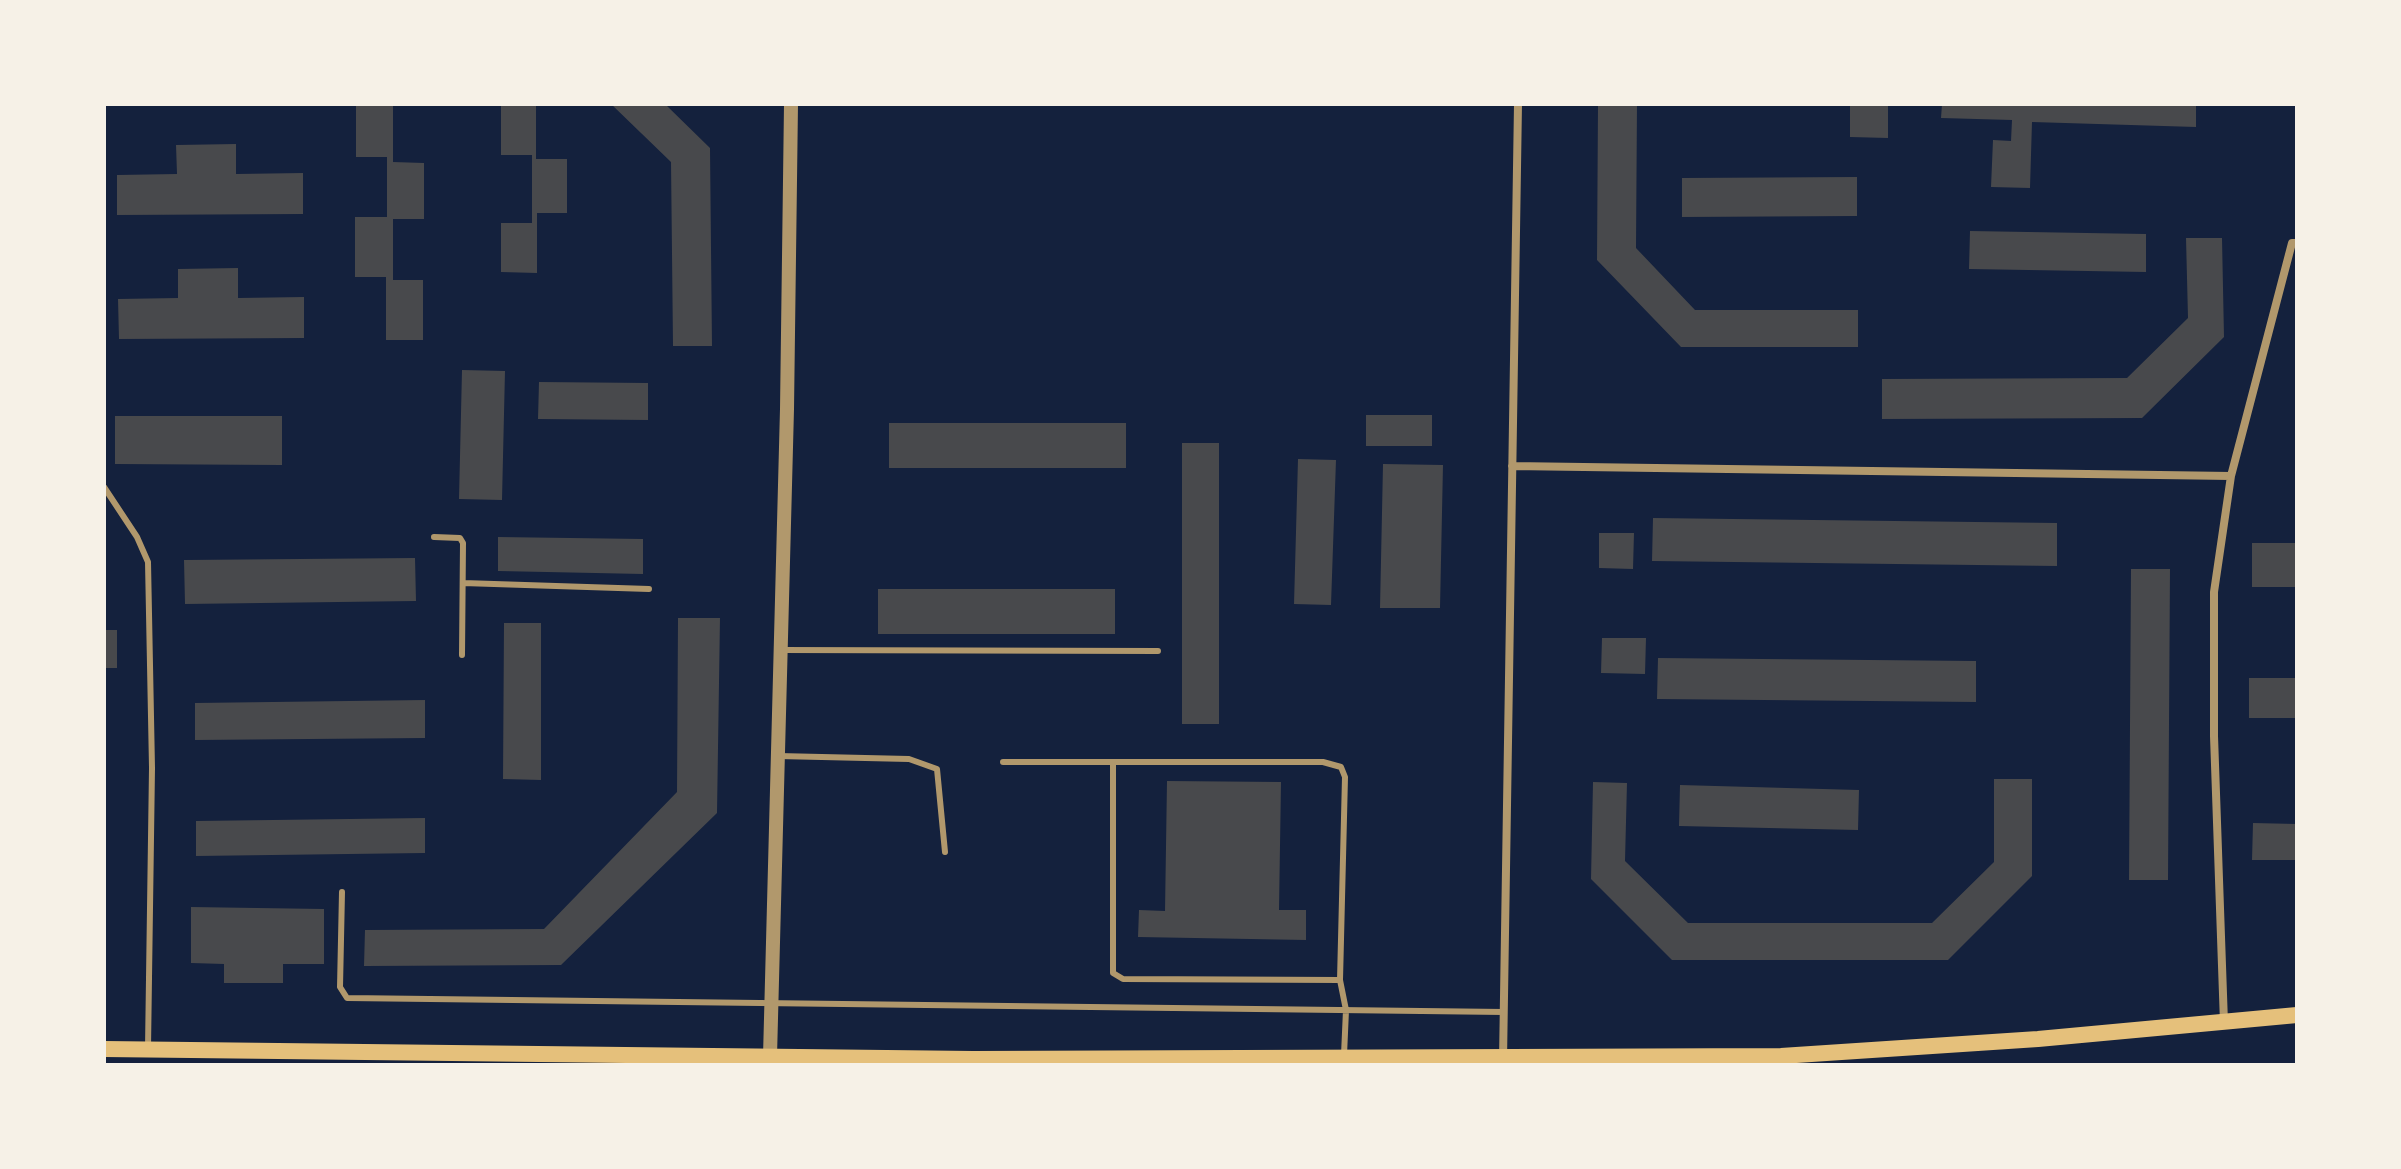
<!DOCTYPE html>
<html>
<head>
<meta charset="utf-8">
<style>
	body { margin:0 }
	#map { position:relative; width:2401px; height:1169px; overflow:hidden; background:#14213d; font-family:"Work Sans",sans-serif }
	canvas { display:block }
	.frame { position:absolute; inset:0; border:106px solid #f6f1e7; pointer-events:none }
</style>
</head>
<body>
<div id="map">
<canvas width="2401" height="1169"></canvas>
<div class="frame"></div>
</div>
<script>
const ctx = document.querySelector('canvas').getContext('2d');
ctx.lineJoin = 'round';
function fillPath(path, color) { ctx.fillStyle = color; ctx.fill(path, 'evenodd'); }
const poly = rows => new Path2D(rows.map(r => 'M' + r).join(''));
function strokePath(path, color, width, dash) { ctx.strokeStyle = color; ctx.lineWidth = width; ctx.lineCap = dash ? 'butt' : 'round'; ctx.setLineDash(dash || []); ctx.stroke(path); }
fillPath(poly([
	[356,104,393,104,393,162,424,163,424,219,393,219,393,280,423,280,423,340,386,340,386,277,355,277,355,217,387,217,387,157,356,157],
	[501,104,536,104,536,159,567,159,567,213,537,213,537,273,501,272,501,223,532,223,532,155,501,155],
	[611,104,665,104,710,148,712,346,673,346,671,162],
	[1598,104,1637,104,1636,248,1695,310,1858,310,1858,347,1681,347,1597,260],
	[1850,104,1888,104,1888,138,1850,137],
	[1942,104,2196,104,2196,127,2032,122,2030,188,1991,187,1993,140,2011,141,2012,120,1941,118],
	[236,144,236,174,303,173,303,214,117,215,117,175,177,174,176,145],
	[1857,177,1857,216,1682,217,1682,178],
	[1970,231,2146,234,2146,272,1969,269],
	[2186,238,2222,238,2224,337,2142,418,1882,419,1882,379,2127,378,2188,318],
	[238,268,238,298,304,297,304,338,119,339,118,299,178,298,178,269],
	[462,370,505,371,502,500,459,499],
	[539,382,648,383,648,420,538,419],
	[1366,415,1432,415,1432,446,1366,446],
	[115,416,282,416,282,465,115,464],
	[889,423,1126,423,1126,468,889,468],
	[1182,443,1219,443,1219,724,1182,724],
	[1298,459,1336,460,1331,605,1294,604],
	[1383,464,1443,465,1440,608,1380,608],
	[1653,518,2057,523,2057,566,1652,561],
	[1599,533,1634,533,1633,569,1599,568],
	[498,537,643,539,643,574,498,571],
	[2252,543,2297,543,2297,587,2252,587],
	[415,558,416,601,185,604,184,560],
	[2131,569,2170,569,2168,880,2129,880],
	[878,589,1115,589,1115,634,878,634],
	[678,618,720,618,717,813,561,965,364,966,365,930,544,929,677,792],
	[504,623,541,623,541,780,503,779],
	[104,630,117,630,117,668,104,668],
	[1602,638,1646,638,1645,674,1601,673],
	[1658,658,1976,661,1976,702,1657,699],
	[2249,678,2297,678,2297,718,2249,718],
	[425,700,425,738,195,740,195,703],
	[1994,779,2032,779,2032,876,1948,960,1672,960,1591,879,1593,782,1627,783,1625,861,1688,923,1932,923,1994,862],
	[1167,781,1281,782,1279,910,1306,910,1306,940,1138,937,1139,910,1165,911],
	[1680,785,1859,790,1858,830,1679,826],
	[425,818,425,853,196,856,196,821],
	[2253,823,2297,824,2297,860,2252,860],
	[191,907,324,909,324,964,283,964,283,983,224,983,224,964,191,963]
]), '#48494c');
strokePath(poly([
	[104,487,137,537,148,562,152,768,148,1048],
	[434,537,460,538,463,543,462,655],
	[463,583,649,589],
	[781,650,1158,651],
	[778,756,909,759,937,769,945,852],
	[1003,762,1323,762,1341,767,1345,777,1340,980,1346,1010,1344,1055],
	[1113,762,1113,973,1123,979,1340,980],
	[342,892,340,987,347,998,1504,1012]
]), '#b1986c', 6);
strokePath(poly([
	[1512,466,2231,476],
	[2224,1023,2214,736,2214,592,2231,476,2292,243,2297,243],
	[1503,1060,1518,104]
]), '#b1986c', 8);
strokePath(poly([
	[770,1056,787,409,791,104]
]), '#b1986c', 14);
strokePath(poly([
	[104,1049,973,1059,1781,1056,2038,1039,2297,1015]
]), '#e5c07b', 16);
</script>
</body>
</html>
